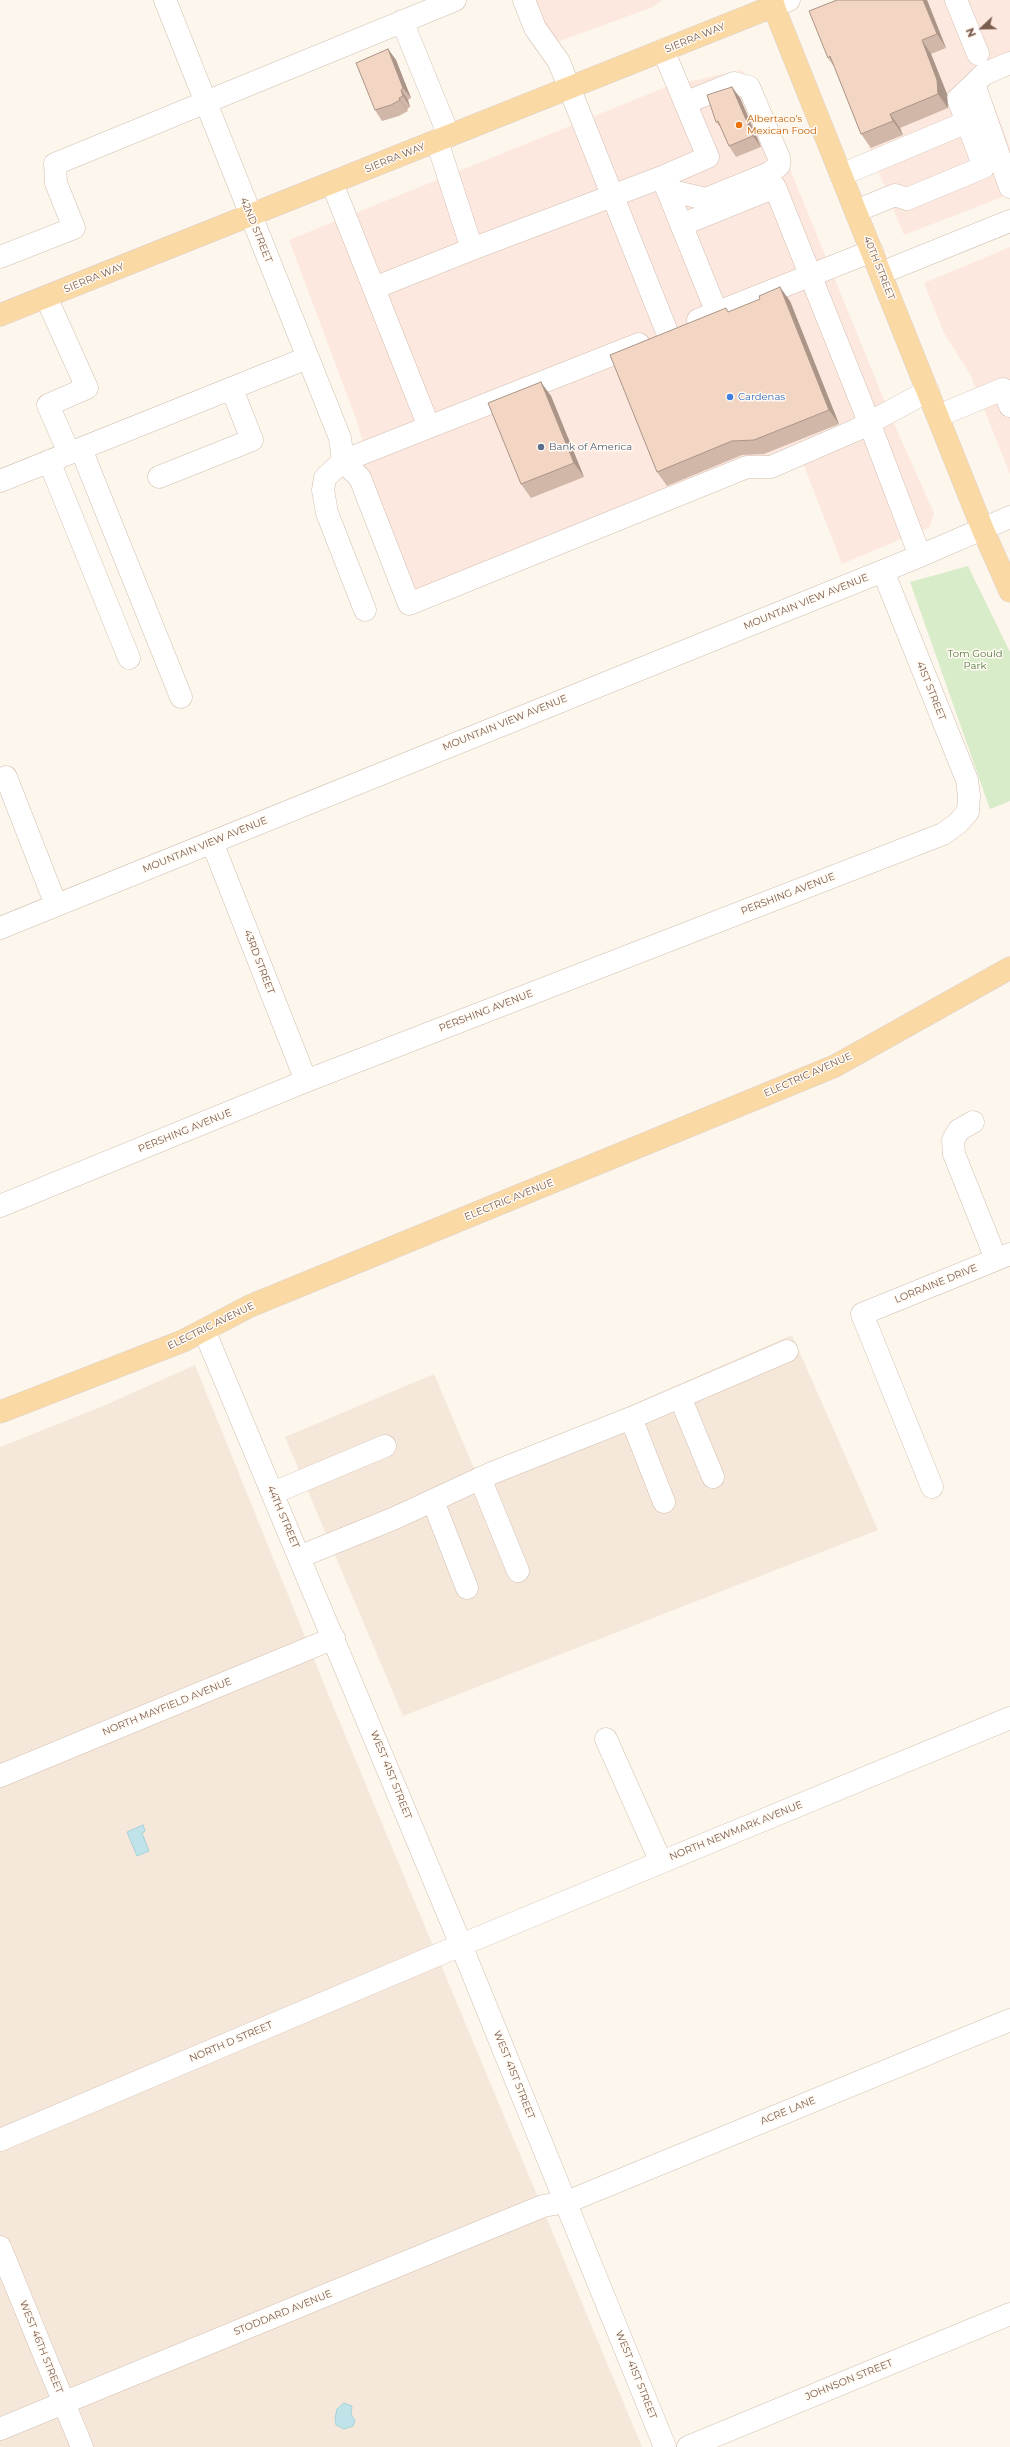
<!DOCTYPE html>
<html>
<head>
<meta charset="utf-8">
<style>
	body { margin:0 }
	#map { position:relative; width:1010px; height:2447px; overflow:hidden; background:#fdf6ec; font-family:Montserrat,sans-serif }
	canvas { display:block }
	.north { position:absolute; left:962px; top:8px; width:40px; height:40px; -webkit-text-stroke:3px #fffaf3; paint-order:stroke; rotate:248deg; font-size:11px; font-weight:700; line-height:16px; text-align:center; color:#7a5c4d }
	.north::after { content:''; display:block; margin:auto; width:14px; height:18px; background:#7a5c4d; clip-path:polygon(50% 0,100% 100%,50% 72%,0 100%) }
</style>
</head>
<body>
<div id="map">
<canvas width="1010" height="2447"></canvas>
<div class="north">N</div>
</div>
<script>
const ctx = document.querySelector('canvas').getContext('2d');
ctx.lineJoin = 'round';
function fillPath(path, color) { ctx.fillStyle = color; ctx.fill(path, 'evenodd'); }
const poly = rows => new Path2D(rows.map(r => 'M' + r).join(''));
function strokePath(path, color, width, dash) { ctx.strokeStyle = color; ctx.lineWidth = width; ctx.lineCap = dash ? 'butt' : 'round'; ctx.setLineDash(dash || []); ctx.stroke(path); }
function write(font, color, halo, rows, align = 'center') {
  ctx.font = font + ' Montserrat,sans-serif'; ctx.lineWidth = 3; ctx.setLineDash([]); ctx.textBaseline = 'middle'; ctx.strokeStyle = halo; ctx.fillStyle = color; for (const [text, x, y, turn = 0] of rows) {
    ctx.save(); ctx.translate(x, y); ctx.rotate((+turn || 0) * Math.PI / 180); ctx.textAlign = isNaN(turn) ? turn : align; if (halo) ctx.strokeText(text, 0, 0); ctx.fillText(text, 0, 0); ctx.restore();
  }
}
fillPath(poly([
	[792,1335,878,1530,403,1716,285,1437,434,1374,476,1473],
	[195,1365,331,1701,642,2447,0,2447,0,1447,103,1406]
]), '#f5e8da');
fillPath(poly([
	[515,0,663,0,653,7,535,50],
	[878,0,1010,0,1010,75,986,85,1010,147,1010,194,904,235,819,23],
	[741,70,755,83,891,417,934,513,930,527,842,564,801,458,401,613,353,490,360,464,362,439,356,419,289,240,666,87],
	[1010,247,1010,474,970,374,944,333,924,283]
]), '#fde8e0');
fillPath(poly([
	[968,566,1010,652,1010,801,990,809,910,582]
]), '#d8ecc9');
const water = poly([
	[143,1825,145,1831,142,1833,149,1851,137,1856,127,1832,143,1825],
	[344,2403,352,2406,351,2414,355,2421,353,2426,344,2429,336,2425,335,2418,337,2409,344,2403]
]);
fillPath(water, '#bfe3e8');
strokePath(water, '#a5d3da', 1);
const minor = poly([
	[165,0,340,438,343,461],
	[524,0,535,28,559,62,667,332],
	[956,0,978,54],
	[774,6,789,0],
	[402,21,449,136],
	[1010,63,984,74,974,84,1010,187],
	[967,122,958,99,974,84],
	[437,141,472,249],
	[841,175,967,122,984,167,907,199,895,195,856,211],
	[662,177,708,157,663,50],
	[332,183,429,427],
	[667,190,706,199,770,173,779,165,779,158,749,87,734,83,685,103],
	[681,225,775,187,869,422,920,556],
	[0,257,74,228,56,183,55,164,455,0],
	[881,273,1010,221],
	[374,288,472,249,662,177,717,313],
	[46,297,87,388,48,405,69,453],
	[698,320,872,251],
	[938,416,1003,389,1010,406],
	[81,449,181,697],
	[49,461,129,658],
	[343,461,360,478,409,604,747,467,771,467,856,430,928,391],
	[159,477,252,440,232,389],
	[0,481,307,358],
	[365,610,327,513,323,490,325,478,343,461,639,344],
	[6,777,56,905],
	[212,842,306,1081],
	[0,928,920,556,1010,517],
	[973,1122,959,1130,953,1140,954,1154,996,1259],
	[0,1206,306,1081,943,834,957,824,968,812,969,796,967,780,883,571],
	[204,1330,461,1945,665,2447],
	[680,1397,713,1477],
	[631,1418,664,1502],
	[480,1478,518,1571],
	[932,1487,862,1314,1010,1254],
	[273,1493,385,1446],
	[433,1501,467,1588],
	[299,1557,395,1518,492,1473,631,1418,787,1351],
	[606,1739,661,1862],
	[0,1776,334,1638],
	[0,2140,461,1945,1010,1718],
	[0,2247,82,2447],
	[0,2429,543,2206,567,2202,1010,2020],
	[688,2447,1010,2314]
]);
const major = poly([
	[771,0,983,530,1010,591],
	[0,315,774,6],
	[0,1412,183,1341,250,1306,835,1066,1010,968]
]);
strokePath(minor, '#d1beb0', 23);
strokePath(major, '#dad1cd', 23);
strokePath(minor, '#fff', 22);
strokePath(major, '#fbd9a5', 22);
fillPath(poly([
	[837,0,927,0,946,48,931,54,947,94,948,108,900,128,903,135,871,148,861,134,835,68,828,58],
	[388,49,396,60,411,98,408,100,410,107,407,109,408,111,399,116,382,121,375,110],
	[732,87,740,98,761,147,736,157,729,146,722,129,716,122],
	[790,301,839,424,764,454,742,455,667,486,657,472,729,312],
	[551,396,584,477,531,498,521,484]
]), '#d1b7a8');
fillPath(poly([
	[923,0,927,0,946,48,937,34],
	[922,40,931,54,947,94,948,108,938,94],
	[388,49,396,60,411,98,403,88],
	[732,87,740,98,761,147,753,136],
	[401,90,408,100,410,107,403,96],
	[399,98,407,109,408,111,400,100],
	[890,114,900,128,903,135,893,121],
	[780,287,790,301,839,424,829,410],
	[541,382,551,396,584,477,574,463]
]), '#aa9588');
const building = poly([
	[837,0,923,0,937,34,922,40,937,80,938,94,890,114,893,121,861,134,830,56,828,58,809,11,837,0],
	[388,49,403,88,401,90,403,96,399,98,400,100,391,105,375,110,356,63,388,49],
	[732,87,753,136,729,146,718,121,716,122,707,95,732,87],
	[780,287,829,410,754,440,732,441,657,472,610,355,726,308,728,312,760,299,759,296,780,287],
	[541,382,574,463,521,484,488,403,541,382]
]);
fillPath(building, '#f3d5c3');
strokePath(building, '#aa9588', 1);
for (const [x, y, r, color] of [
	[739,125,4,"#e8710a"],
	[730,397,4,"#3f7fe0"],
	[541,447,4,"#5c6f8a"]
]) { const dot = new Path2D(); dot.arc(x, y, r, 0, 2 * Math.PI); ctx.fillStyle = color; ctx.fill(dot); strokePath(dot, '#fffaf3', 1.5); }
write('10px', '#7a5c4d', '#fffaf3', [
	["SIERRA WAY",695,38,-22],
	["SIERRA WAY",395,158,-22],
	["42ND STREET",256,230,68],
	["40TH STREET",879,268,68],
	["SIERRA WAY",94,278,-22],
	["MOUNTAIN VIEW AVENUE",806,602,-22],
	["41ST STREET",931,691,68],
	["MOUNTAIN VIEW AVENUE",505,723,-22],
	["MOUNTAIN VIEW AVENUE",205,845,-22],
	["PERSHING AVENUE",788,894,-21],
	["43RD STREET",259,962,69],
	["PERSHING AVENUE",486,1011,-21],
	["ELECTRIC AVENUE",808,1075,-24],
	["PERSHING AVENUE",185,1131,-22],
	["ELECTRIC AVENUE",509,1200,-22],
	["LORRAINE DRIVE",936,1284,-22],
	["ELECTRIC AVENUE",211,1326,-26],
	["44TH STREET",283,1517,67],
	["NORTH MAYFIELD AVENUE",167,1707,-22],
	["WEST 41ST STREET",391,1775,68],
	["NORTH NEWMARK AVENUE",736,1831,-22],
	["NORTH D STREET",231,2042,-23],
	["WEST 41ST STREET",514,2075,68],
	["ACRE LANE",788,2111,-22],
	["STODDARD AVENUE",283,2313,-22],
	["WEST 46TH STREET",41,2347,68],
	["WEST 41ST STREET",636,2375,68],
	["JOHNSON STREET",849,2380,-22]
]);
write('10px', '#c56008', '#fffaf3', [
	["Albertaco’s",747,119],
	["Mexican Food",747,131]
], 'left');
write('10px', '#366cbe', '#fffaf3', [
	["Cardenas",738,397]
], 'left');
write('10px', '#4e5e75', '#fffaf3', [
	["Bank of America",549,447]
], 'left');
write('10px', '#537a41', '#fffaf3', [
	["Tom Gould",975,654],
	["Park",975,666]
]);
</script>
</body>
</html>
